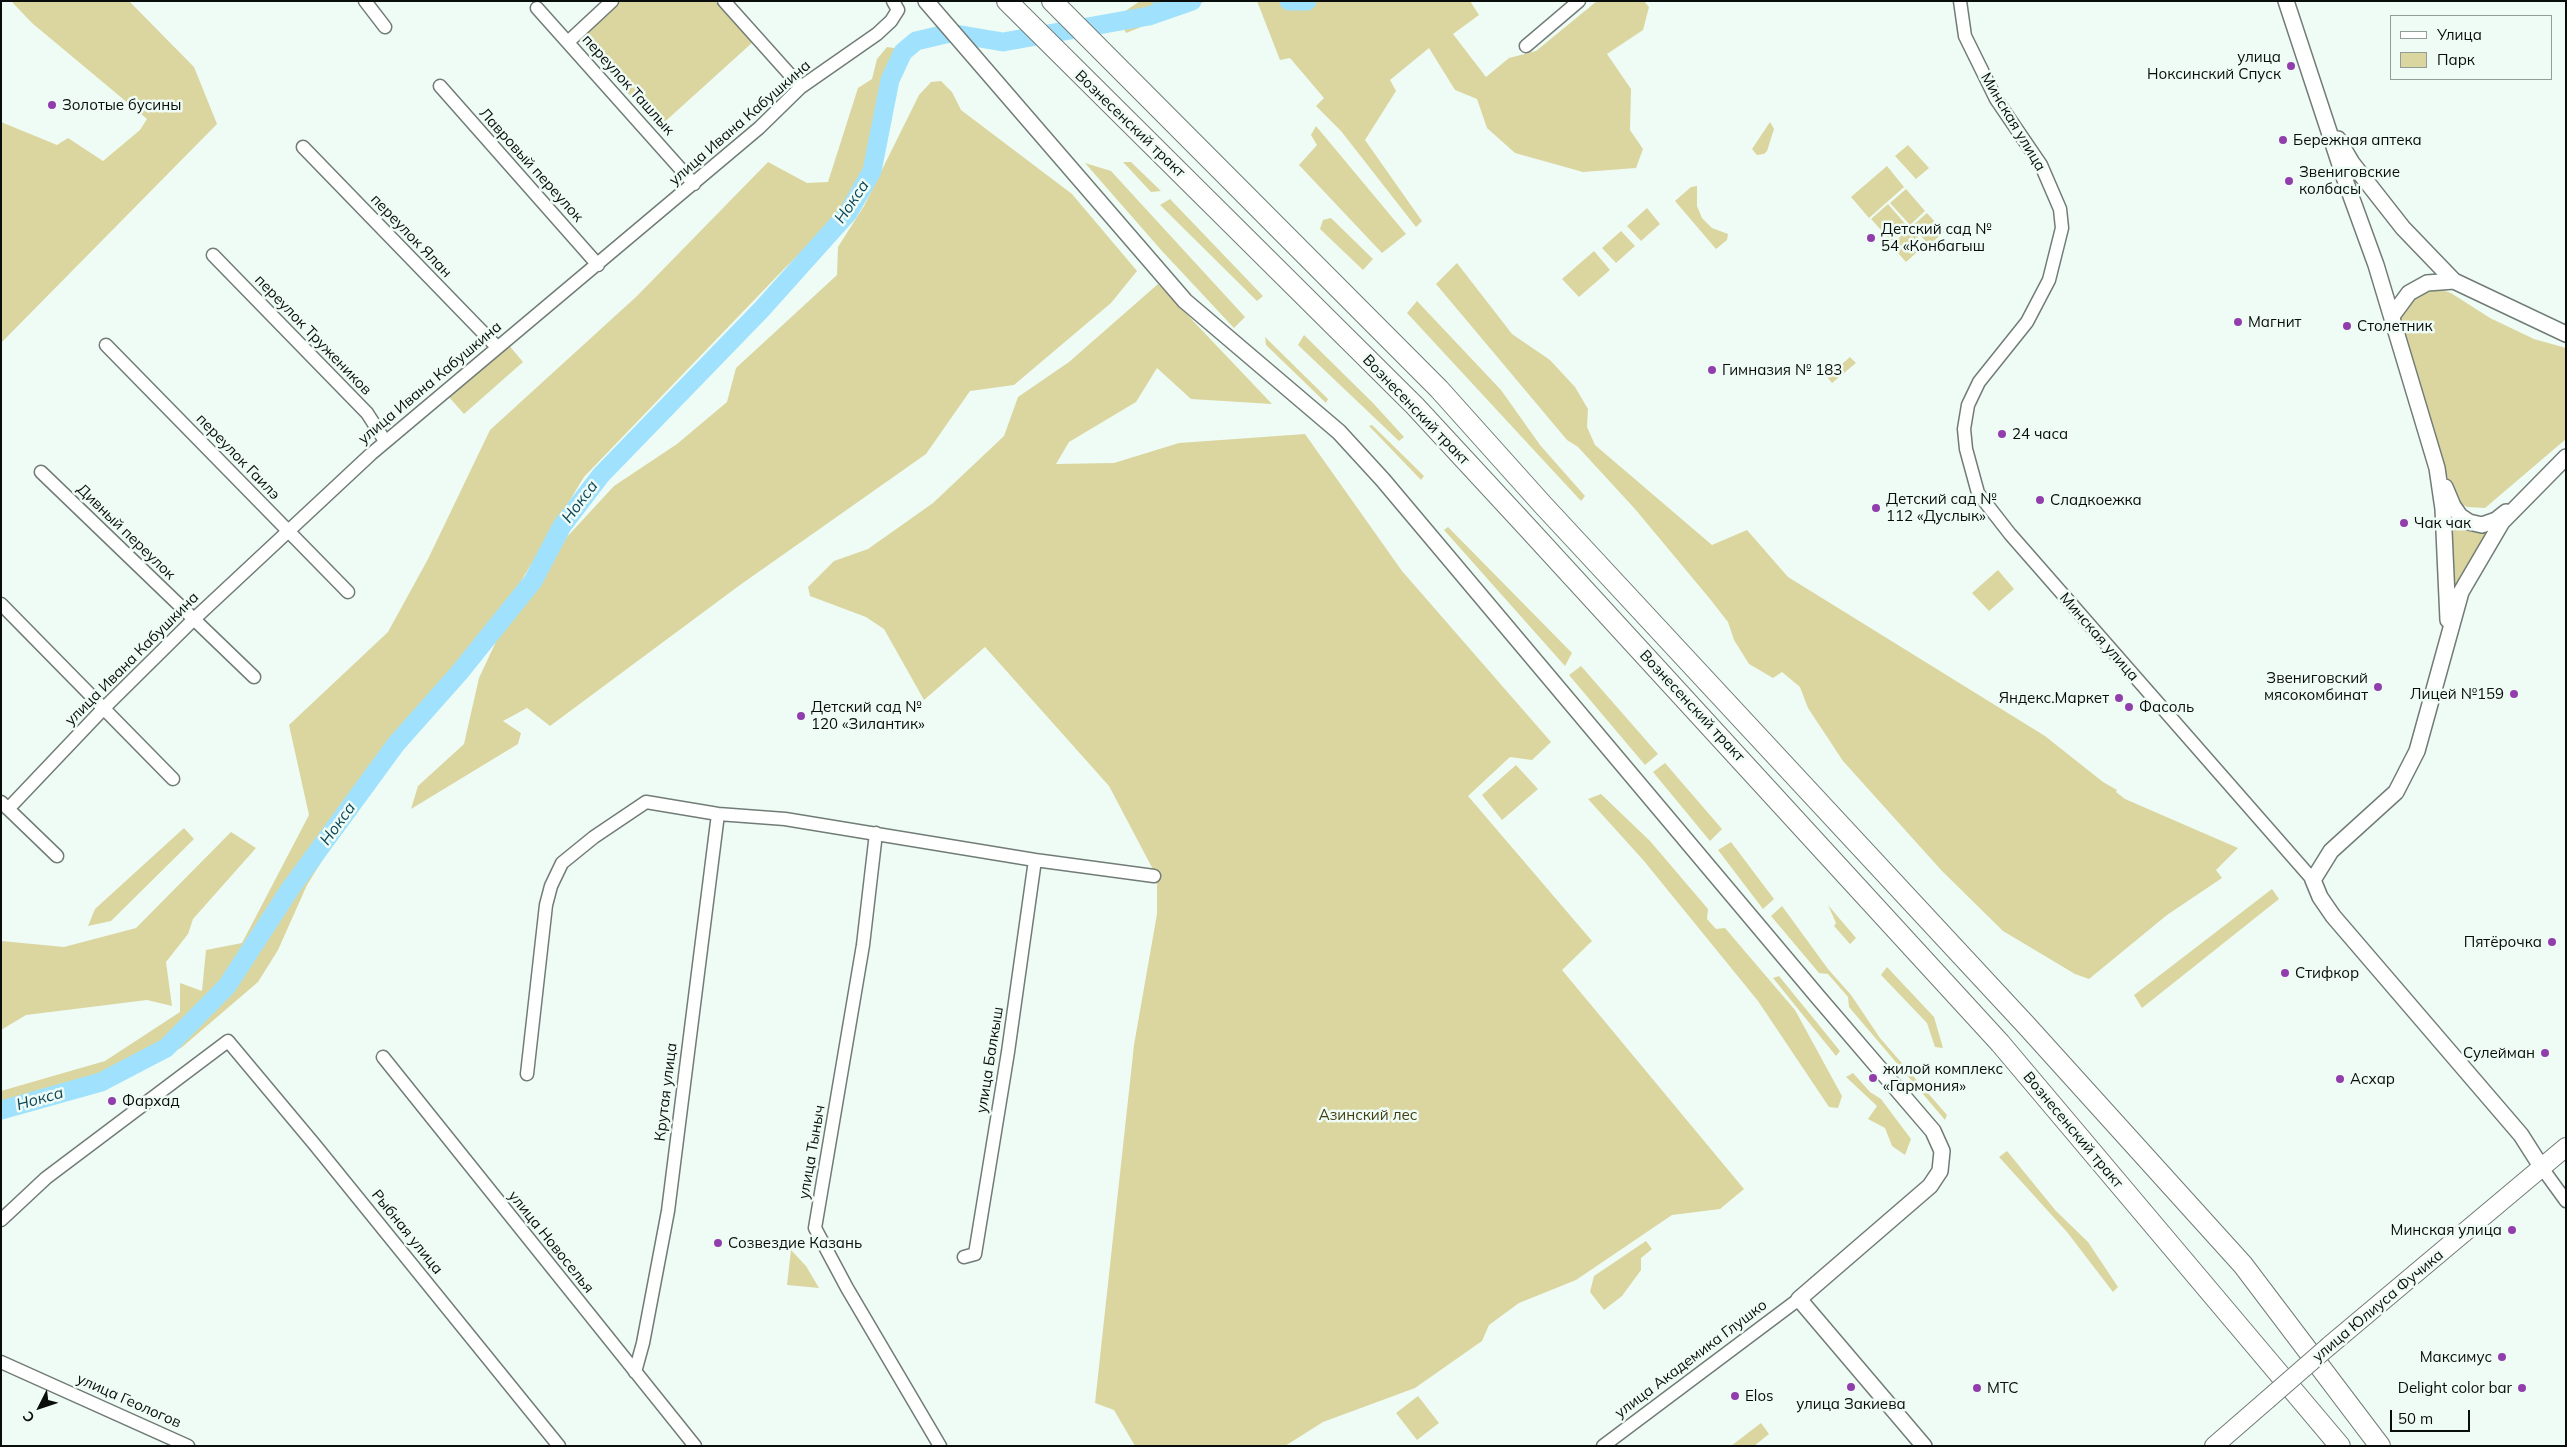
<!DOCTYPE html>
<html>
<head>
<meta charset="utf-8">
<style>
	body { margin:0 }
	#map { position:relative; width:2567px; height:1447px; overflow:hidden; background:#effcf5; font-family:Mulish,sans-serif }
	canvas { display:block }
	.frame { position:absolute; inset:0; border:2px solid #090d0b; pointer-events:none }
	.legend { position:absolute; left:2390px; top:15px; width:162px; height:65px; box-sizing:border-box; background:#effcf5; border:1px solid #939c97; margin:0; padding:6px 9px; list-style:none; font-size:15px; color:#090d0b }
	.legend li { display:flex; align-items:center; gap:10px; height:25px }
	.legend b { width:25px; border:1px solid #939c97 }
	.north { position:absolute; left:15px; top:1382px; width:50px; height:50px; -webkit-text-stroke:4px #effcf5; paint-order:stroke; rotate:229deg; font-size:14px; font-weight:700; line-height:20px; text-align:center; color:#090d0b }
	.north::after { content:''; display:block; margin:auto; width:18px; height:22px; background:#090d0b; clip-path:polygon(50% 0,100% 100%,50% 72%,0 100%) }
	.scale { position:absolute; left:2390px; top:1410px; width:80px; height:22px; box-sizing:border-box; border:2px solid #090d0b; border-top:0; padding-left:6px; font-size:15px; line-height:18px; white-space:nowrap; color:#090d0b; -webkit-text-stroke:4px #effcf5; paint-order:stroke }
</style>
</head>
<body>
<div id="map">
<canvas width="2567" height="1447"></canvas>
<div class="frame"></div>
<ul class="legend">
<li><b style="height:6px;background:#fff"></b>Улица</li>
<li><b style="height:14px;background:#dbd69f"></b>Парк</li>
</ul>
<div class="north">С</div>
<div class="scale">50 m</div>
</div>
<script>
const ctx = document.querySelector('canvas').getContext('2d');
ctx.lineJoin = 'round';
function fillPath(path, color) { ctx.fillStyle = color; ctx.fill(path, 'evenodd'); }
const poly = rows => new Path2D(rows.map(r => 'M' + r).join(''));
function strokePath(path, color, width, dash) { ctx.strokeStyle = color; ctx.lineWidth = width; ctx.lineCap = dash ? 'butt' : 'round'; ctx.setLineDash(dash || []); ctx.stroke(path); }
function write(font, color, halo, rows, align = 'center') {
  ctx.font = font + ' Mulish,sans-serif'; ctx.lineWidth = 5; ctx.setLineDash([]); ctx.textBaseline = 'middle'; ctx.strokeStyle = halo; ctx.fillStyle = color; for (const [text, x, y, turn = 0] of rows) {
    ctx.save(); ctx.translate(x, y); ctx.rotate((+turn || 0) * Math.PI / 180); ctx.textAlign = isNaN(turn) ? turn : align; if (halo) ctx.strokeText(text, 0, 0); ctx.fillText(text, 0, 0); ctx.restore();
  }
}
fillPath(poly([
	[11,1,129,1,194,67,217,124,1,343,1,122,57,145,68,138,103,161,140,130,147,119,32,23],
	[619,1,715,1,753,42,659,127,578,39],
	[1140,1,1204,1,1204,2,1126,33,1118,16],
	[1257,1,1470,1,1479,15,1453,34,1486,77,1509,58,1536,51,1597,1,1644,1,1649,7,1643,30,1607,54,1631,89,1630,130,1643,149,1636,168,1583,172,1515,153,1487,128,1477,99,1455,90,1429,48,1390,80,1396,91,1365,140,1422,221,1416,227,1341,131,1316,106,1324,98,1290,58,1280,60],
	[887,47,900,49,886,72,879,119,867,170,844,210,784,269,584,477,460,682,389,765,347,821,307,885,278,950,258,982,181,1048,103,1085,1,1115,1,1091,105,1061,180,1012,180,983,202,991,206,950,242,943,309,815,289,725,388,632,428,559,490,430,637,296,768,162,807,183,828,182,858,88,872,79,877,59],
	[941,81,952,92,961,110,1072,194,1137,271,1111,303,1014,385,970,391,926,454,740,585,550,726,527,708,503,721,521,733,518,744,411,809,418,786,464,744,479,678,514,603,541,565,614,486,677,444,727,402,736,368,837,275,838,247,864,206,919,95,931,82],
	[1770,122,1774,129,1767,151,1764,154,1757,155,1752,149],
	[1316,126,1406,234,1382,253,1299,165,1317,145,1311,135],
	[1908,145,1929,168,1916,179,1895,156],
	[1123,162,1131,162,1161,191,1151,192],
	[1085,163,1111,171,1245,317,1234,328,1162,251],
	[1887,166,1904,187,1869,218,1851,197],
	[1697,186,1697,206,1702,218,1712,228,1728,234,1727,240,1716,249,1675,201,1691,187],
	[1906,189,1925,211,1910,225,1890,203],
	[1170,199,1263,296,1257,301,1160,205],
	[1888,204,1907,226,1891,241,1871,219],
	[1647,208,1660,224,1641,241,1627,226],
	[1927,213,1944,232,1929,245,1912,226],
	[1331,218,1373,259,1363,270,1320,229,1323,220],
	[1910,228,1925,245,1906,262,1891,245],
	[1621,231,1635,246,1616,263,1602,248],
	[1594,251,1610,270,1579,297,1562,279],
	[1457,263,1512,334,1550,360,1575,387,1588,409,1587,427,1595,445,1712,545,1747,530,1788,577,2045,736,2103,782,2117,790,2116,792,2125,799,2238,848,2216,870,2222,878,2167,915,2089,979,2075,974,2003,931,1942,871,1843,761,1808,708,1800,687,1782,672,1773,678,1749,664,1734,640,1728,622,1710,599,1635,509,1578,447,1567,440,1436,284],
	[1158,284,1272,404,1191,399,1157,368,1136,402,1069,442,1056,464,1114,463,1179,443,1305,434,1402,571,1551,742,1532,760,1510,757,1468,796,1592,941,1562,970,1744,1189,1720,1209,1672,1215,1576,1280,1519,1303,1489,1325,1482,1341,1415,1388,1323,1422,1285,1446,1135,1446,1114,1410,1095,1403,1134,1045,1157,914,1157,877,1109,786,985,647,924,700,884,629,866,617,810,596,808,587,834,561,868,549,933,503,1004,436,1018,397,1069,362],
	[2442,290,2451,293,2490,318,2534,339,2566,348,2566,439,2485,508,2467,507,2458,502,2453,495,2401,322,2401,313,2407,302,2425,292],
	[1417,301,1501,390,1540,445,1585,496,1581,501,1407,313],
	[1304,335,1373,403,1404,437,1399,441,1298,345],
	[1265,337,1328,399,1326,403,1266,345],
	[507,343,523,362,464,414,448,396],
	[1850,357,1856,363,1832,383,1827,377],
	[1372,425,1424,476,1421,480,1369,426],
	[2446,502,2492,527,2460,576,2454,592],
	[1448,527,1572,653,1565,666,1444,530],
	[1998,570,2014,589,1989,611,1972,593],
	[1581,666,1658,754,1645,765,1569,675],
	[1665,763,1722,829,1710,841,1653,772],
	[1516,765,1538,789,1502,820,1482,795],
	[1601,794,1650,841,1708,909,1707,919,1716,929,1725,928,1795,1010,1842,1096,1838,1108,1829,1107,1758,1001,1644,861,1588,799],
	[184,828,194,839,111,921,88,926,95,909],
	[231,832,256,848,193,919,188,934,166,962,172,1006,147,1000,26,1015,1,1030,1,941,64,947,136,928],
	[1731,842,1774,899,1763,909,1718,850],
	[2272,889,2279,899,2142,1008,2134,995],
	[1828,905,1856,938,1850,944,1834,926,1836,923],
	[1782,906,1828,969,1851,995,1880,1038,1947,1115,1945,1120,1849,1007,1848,997,1828,974,1819,973,1771,916],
	[1887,967,1934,1017,1943,1048,1935,1047,1927,1023,1881,975],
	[1779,976,1840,1051,1836,1056,1773,978],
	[1853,1073,1870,1092,1881,1099,1911,1139,1905,1155,1892,1146,1885,1128,1868,1119,1877,1106,1846,1077],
	[2007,1151,2056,1211,2088,1242,2118,1287,2113,1292,2067,1232,1999,1157],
	[1646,1241,1652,1249,1641,1258,1641,1270,1622,1296,1604,1310,1590,1292,1594,1276],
	[791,1250,806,1266,819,1288,787,1285],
	[1418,1396,1439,1423,1417,1440,1396,1413],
	[1761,1423,1769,1434,1754,1446,1731,1446]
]), '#dbd69f');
strokePath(poly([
	[1153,1,1161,12]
]), '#a0e2fd', 3);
strokePath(poly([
	[1289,1,1307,1],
	[1,1110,101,1082,166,1048,227,986,290,889,396,744,459,673,533,581,562,526,601,475,761,310,848,213,872,171,890,80,903,52,916,41,950,33,1003,42,1149,16,1192,1]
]), '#a0e2fd', 19);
const minor = poly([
	[365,1,385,27],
	[724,1,801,87],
	[1960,1,1965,36,1996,99,2041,165,2060,209,2062,228,2049,280,2027,322,1979,382,1968,405,1964,429,1966,449,1978,493,2010,534,2313,880],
	[537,8,694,184],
	[568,42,612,1],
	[1526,46,1579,1],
	[440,86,598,265],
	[303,147,497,347],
	[213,255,367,413,385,441],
	[106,345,348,592],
	[41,472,254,677],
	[1,604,173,779],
	[1,802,57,856],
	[8,809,103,709,193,620,371,454,759,128,801,87,877,34,891,21,898,10,893,1],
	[876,833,863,945,815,1228,847,1288,940,1446],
	[383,1057,695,1446],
	[527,1074,546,905,551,886,562,863,594,837,646,802,718,814,785,819,1035,860,1154,876],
	[2542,1168,2566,1201],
	[1,1220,46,1178,228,1041,315,1145,559,1446],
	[964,1257,975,1254,1008,1052,1035,860],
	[1,1362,188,1446],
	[635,1372,643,1343,668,1211,718,814],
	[1603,1446,1799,1299]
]);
const tertiary = poly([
	[926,1,1185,301,1339,432,1383,480,1818,997,1933,1131,1942,1151,1940,1171,1930,1186,1799,1299,1924,1446],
	[2286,1,2344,177,2376,265,2437,468,2443,509,2448,620],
	[2338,139,2352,163,2403,228,2454,281,2566,334],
	[2392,316,2409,293,2427,283,2454,281],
	[2445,487,2453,506,2460,516,2469,522,2482,525,2496,520,2506,512],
	[2542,1168,2521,1135,2333,916,2320,897,2313,880,2331,851,2396,792,2417,751,2461,592,2502,522,2566,457]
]);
const secondary = poly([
	[2329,1346,2566,1147],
	[2214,1446,2267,1400]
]);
const primary = poly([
	[1007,1,1415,406,1526,526,2000,1043,2340,1446],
	[1052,1,1439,389,1543,505,2026,1025,2243,1265,2380,1446]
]);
strokePath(minor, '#717c76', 15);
strokePath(tertiary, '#717c76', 18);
strokePath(secondary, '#717c76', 20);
strokePath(primary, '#717c76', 22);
strokePath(minor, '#fff', 12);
strokePath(tertiary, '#fff', 15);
strokePath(secondary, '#fff', 18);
strokePath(primary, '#fff', 20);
const secondaryBridge = poly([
	[2267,1400,2329,1346]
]);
strokePath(secondaryBridge, '#717c76', 20, []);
strokePath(secondaryBridge, '#fff', 18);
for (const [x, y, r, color] of [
	[2291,66,5,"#913eac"],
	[52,105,5,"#913eac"],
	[2283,140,5,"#913eac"],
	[2289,181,5,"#913eac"],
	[1871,238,5,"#913eac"],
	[2238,322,5,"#913eac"],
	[2347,326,5,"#913eac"],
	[1712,370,5,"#913eac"],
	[2002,434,5,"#913eac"],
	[2040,500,5,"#913eac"],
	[1876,508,5,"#913eac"],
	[2404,523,5,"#913eac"],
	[2378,687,5,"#913eac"],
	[2514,694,5,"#913eac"],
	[2119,698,5,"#913eac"],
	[2129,707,5,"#913eac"],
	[801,716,5,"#913eac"],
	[2552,942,5,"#913eac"],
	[2285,973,5,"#913eac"],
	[2545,1053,5,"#913eac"],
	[1873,1078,5,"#913eac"],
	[2340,1079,5,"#913eac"],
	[112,1101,5,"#913eac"],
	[2512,1230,5,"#913eac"],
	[718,1243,5,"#913eac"],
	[2502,1357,5,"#913eac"],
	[1851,1387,5,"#913eac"],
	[1977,1388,5,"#913eac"],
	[2522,1388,5,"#913eac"],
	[1735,1396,5,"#913eac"]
]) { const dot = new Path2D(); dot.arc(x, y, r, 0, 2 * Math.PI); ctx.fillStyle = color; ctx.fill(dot); strokePath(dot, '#effcf5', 2); }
write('15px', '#090d0b', '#effcf5', [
	["улица",2281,57,"right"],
	["Ноксинский Спуск",2281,74,"right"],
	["Золотые бусины",62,105],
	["Бережная аптека",2293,140],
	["Звениговские",2299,172],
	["колбасы",2299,189],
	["Детский сад №",1881,229],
	["54 «Конбагыш",1881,246],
	["Магнит",2248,322],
	["Столетник",2357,326],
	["Гимназия № 183",1722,370],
	["24 часа",2012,434],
	["Детский сад №",1886,499],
	["112 «Дуслык»",1886,516],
	["Сладкоежка",2050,500],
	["Чак чак",2414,523],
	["Звениговский",2368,678,"right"],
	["мясокомбинат",2368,695,"right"],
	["Лицей №159",2504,694,"right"],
	["Яндекс.Маркет",2109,698,"right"],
	["Детский сад №",811,707],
	["120 «Зилантик»",811,724],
	["Фасоль",2139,707],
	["Пятёрочка",2542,942,"right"],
	["Стифкор",2295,973],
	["Сулейман",2535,1053,"right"],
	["жилой комплекс",1883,1069],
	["«Гармония»",1883,1086],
	["Асхар",2350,1079],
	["Фархад",122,1101],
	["Минская улица",2502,1230,"right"],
	["Созвездие Казань",728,1243],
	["Максимус",2492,1357,"right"],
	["МТС",1987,1388],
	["Delight color bar",2512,1388,"right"],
	["Elos",1745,1396],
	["улица Закиева",1851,1404,"center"]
], 'left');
write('15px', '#090d0b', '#effcf5', [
	["переулок Ташлык",628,85,48],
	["Минская улица",2013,122,59],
	["улица Ивана Кабушкина",740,123,-41],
	["Вознесенский тракт",1130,124,44],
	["Лавровый переулок",531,165,48],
	["переулок Ялан",411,236,46],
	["переулок Тружеников",313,335,46],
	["улица Ивана Кабушкина",430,383,-40],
	["Вознесенский тракт",1416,410,46],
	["переулок Гаилэ",238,457,46],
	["Дивный переулок",126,532,44],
	["Минская улица",2099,637,49],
	["улица Ивана Кабушкина",132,659,-45],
	["Вознесенский тракт",1692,706,47],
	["улица Балкыш",990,1060,-81],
	["Крутая улица",666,1092,-83],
	["Вознесенский тракт",2073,1130,50],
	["улица Тыныч",812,1152,-80],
	["Рыбная улица",407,1232,51],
	["улица Новоселья",551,1242,51],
	["улица Юлиуса Фучика",2378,1306,-40],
	["улица Академика Глушко",1691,1359,-37],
	["улица Геологов",129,1401,24]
]);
write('15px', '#413c0f', '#effcf5', [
	["Азинский лес",1368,1115]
]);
write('italic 16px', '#0d4659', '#effcf5', [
	["Нокса",852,202,-56],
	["Нокса",580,502,-53],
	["Нокса",338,824,-54],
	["Нокса",40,1099,-16]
]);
</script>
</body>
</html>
